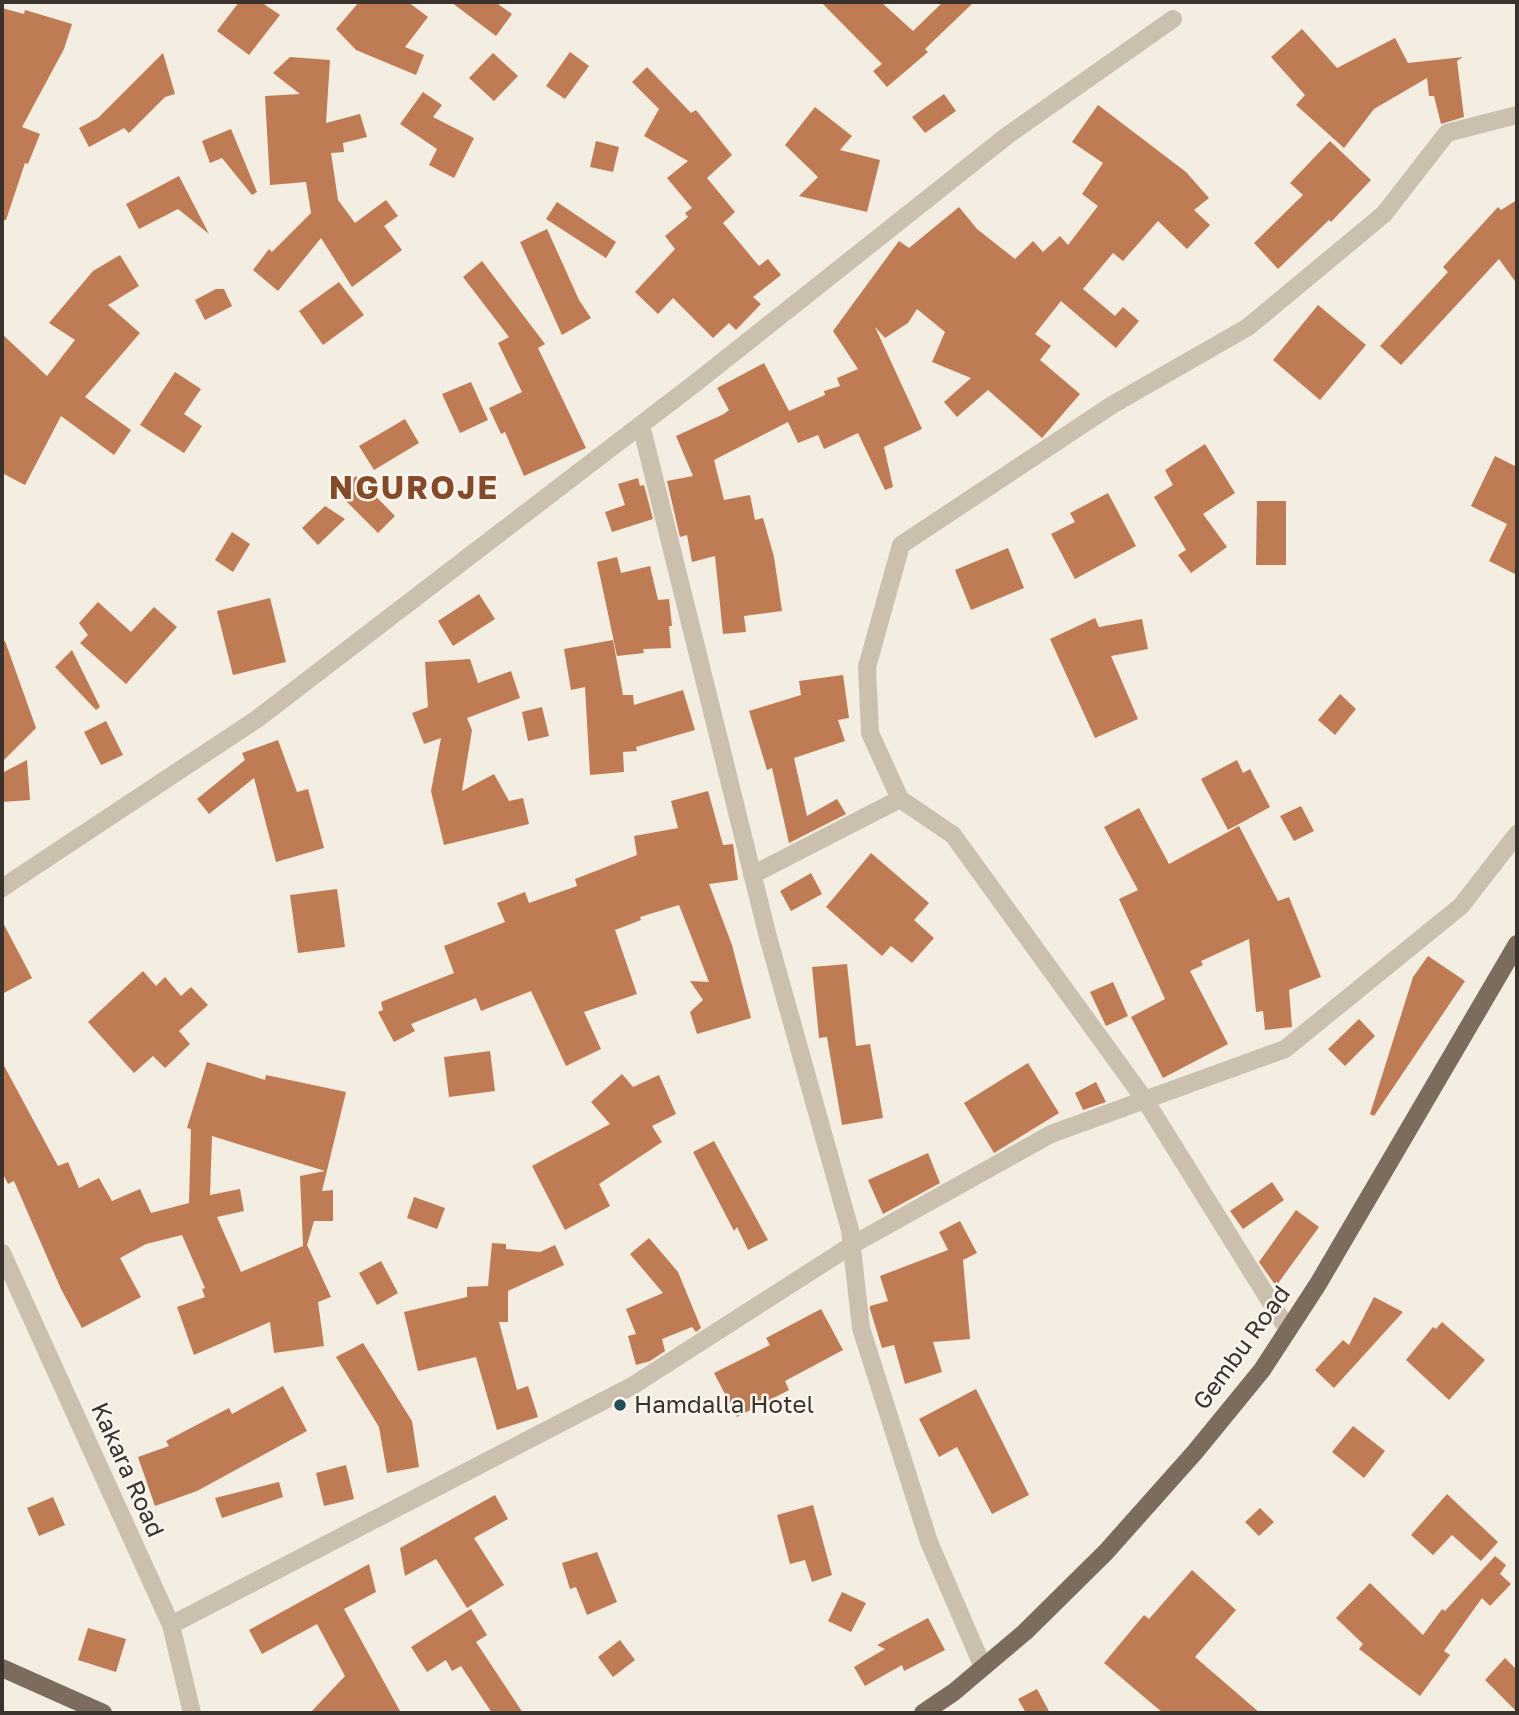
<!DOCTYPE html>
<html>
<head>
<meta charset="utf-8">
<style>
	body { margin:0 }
	#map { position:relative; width:1519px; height:1715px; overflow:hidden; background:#f3ede2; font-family:"Golos Text",sans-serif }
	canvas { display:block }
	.frame { position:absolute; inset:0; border:4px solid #3a322c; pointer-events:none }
</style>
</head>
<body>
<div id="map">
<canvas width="1519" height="1715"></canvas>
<div class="frame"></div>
</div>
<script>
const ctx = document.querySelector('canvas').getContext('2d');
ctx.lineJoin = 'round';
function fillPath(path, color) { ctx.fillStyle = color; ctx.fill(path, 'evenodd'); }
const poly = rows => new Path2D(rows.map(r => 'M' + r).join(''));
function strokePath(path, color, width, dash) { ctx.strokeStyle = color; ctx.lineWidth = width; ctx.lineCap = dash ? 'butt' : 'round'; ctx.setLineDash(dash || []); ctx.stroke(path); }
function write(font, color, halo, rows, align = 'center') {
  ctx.font = font + ' "Golos Text",sans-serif'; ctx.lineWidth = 5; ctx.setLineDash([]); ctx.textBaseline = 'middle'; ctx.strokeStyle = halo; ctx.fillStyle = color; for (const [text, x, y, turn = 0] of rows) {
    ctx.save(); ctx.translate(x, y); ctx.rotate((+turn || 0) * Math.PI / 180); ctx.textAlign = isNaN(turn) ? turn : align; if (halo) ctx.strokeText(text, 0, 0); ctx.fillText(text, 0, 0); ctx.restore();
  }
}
fillPath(poly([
	[239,2,261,2,280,15,249,55,217,31],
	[359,2,408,2,428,17,405,47,424,55,416,75,356,50,336,29],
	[451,2,495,2,512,14,496,36],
	[821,2,881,2,913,31,943,2,974,2,925,49,928,52,887,87,873,71,882,64],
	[2,8,24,14,25,10,72,24,64,49,22,127,40,134,28,164,25,163,6,220,2,220],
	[1302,29,1337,68,1395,38,1408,63,1463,57,1457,61,1464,117,1441,124,1434,96,1429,96,1427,78,1374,109,1344,148,1296,105,1305,95,1271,57],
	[570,52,589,66,565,99,546,86],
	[163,53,175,94,165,97,129,133,124,128,89,147,79,128,98,118],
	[493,53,518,76,494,101,469,78],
	[290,57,330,60,326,123,360,114,367,137,343,143,344,152,331,153,338,200,355,223,386,200,398,216,384,226,402,250,352,287,321,238,278,291,253,270,269,249,272,252,311,213,306,182,270,185,265,96,300,94,273,73],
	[647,67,691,113,696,110,732,155,707,178,735,212,723,223,759,266,768,259,781,275,753,297,761,304,736,330,729,323,713,338,673,298,658,314,635,292,675,249,665,236,688,217,685,213,692,208,667,178,688,161,644,136,659,109,632,82],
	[423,92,442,105,433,117,474,138,454,178,429,165,437,149,400,124],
	[944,94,956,111,925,133,912,117],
	[1098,105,1186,172,1209,198,1194,210,1210,225,1187,249,1158,221,1123,261,1113,253,1083,289,1115,316,1123,307,1139,321,1116,348,1061,301,1035,334,1051,346,1040,360,1080,394,1042,438,988,390,957,417,944,402,971,378,932,362,945,332,917,309,908,323,885,338,875,327,922,429,884,447,893,487,885,490,858,433,824,449,818,435,798,443,788,422,714,460,724,500,750,495,755,520,763,518,774,557,782,611,744,616,746,632,723,634,715,556,692,562,687,535,680,537,667,481,693,476,676,436,724,414,729,410,717,388,764,363,789,411,825,395,824,391,840,386,837,378,858,369,833,331,899,241,909,248,959,207,977,229,1015,259,1033,241,1043,252,1060,236,1068,245,1098,206,1082,194,1103,163,1072,142],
	[815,107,852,136,840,150,880,160,867,212,799,196,818,177,785,145],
	[231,129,257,192,252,195,222,158,210,163,202,141],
	[596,141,619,147,613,172,590,167],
	[1330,141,1371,180,1331,222,1329,220,1278,269,1254,243,1303,195,1290,183],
	[179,176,209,234,178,209,139,229,126,204],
	[1517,200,1517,284,1499,259,1401,365,1380,346,1448,272,1443,267,1498,207,1501,210],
	[557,202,616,242,606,258,546,219],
	[547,229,579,300,591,318,562,335,520,242],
	[120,255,139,286,108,305,140,333,85,397,131,430,114,455,61,416,25,485,2,473,2,334,47,376,75,340,49,323,93,271],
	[482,261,545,344,538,348,586,448,524,476,505,432,501,434,489,408,522,392,498,343,509,337,463,277],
	[339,282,364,315,323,345,299,311],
	[216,289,224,289,232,306,205,320,195,300],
	[1318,305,1366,345,1320,400,1273,360],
	[175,372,201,389,184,414,202,426,184,453,140,425],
	[471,382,488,420,460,433,442,394],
	[405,419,419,443,374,470,359,446],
	[1205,444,1235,493,1203,514,1227,547,1191,573,1178,555,1186,550,1154,497,1173,485,1165,470],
	[1495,456,1517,467,1517,575,1489,561,1507,524,1471,506],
	[356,476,395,516,378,533,338,493],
	[638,478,640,486,644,485,653,519,612,532,605,512,625,505,618,484],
	[1108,493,1136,546,1075,579,1051,534,1075,522,1070,513],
	[1257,501,1286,501,1286,565,1256,565],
	[325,506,345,519,318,545,302,528],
	[232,532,250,544,233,572,215,560],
	[1008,548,1024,588,971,610,955,570],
	[617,557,621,573,650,566,658,600,669,599,672,626,669,626,671,648,643,649,644,653,617,656,597,562],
	[479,594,495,619,453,646,438,621],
	[270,598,286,662,233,675,217,611],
	[98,602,131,632,154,607,177,627,126,684,80,643,88,635,79,623],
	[1095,618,1099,627,1142,619,1148,649,1111,656,1138,719,1095,738,1050,639],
	[613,640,623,695,633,695,634,705,683,690,695,730,636,747,637,751,623,752,624,772,590,775,585,687,571,690,564,649],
	[2,641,5,641,36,728,2,762],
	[72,650,100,707,96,710,55,667],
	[470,659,478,683,511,671,520,698,467,718,472,730,462,791,494,774,509,801,523,798,529,824,444,845,431,791,441,738,424,744,412,713,428,707,425,662],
	[843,675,849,718,838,720,845,741,794,758,807,816,837,799,846,814,789,843,772,768,767,770,749,711,801,695,799,681],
	[1340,694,1356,709,1335,735,1318,720],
	[542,707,549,736,528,741,522,712],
	[106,721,123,755,101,765,84,732],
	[278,740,297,792,308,789,324,848,276,862,254,778,209,814,197,799,245,760,242,753],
	[27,760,30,800,2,802,2,773],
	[1237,760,1243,773,1250,769,1270,807,1228,830,1201,779],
	[708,791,723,845,733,844,738,880,709,884,732,945,751,1018,697,1034,690,1012,703,1000,690,981,709,982,679,905,640,917,641,920,615,930,637,994,584,1012,601,1049,566,1066,531,991,481,1011,476,998,411,1024,415,1031,394,1042,378,1012,383,1010,381,1002,454,973,444,946,505,922,497,903,525,892,529,903,577,886,575,879,637,855,634,836,678,828,671,801],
	[1301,806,1314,831,1294,841,1280,816],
	[1139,808,1169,864,1239,826,1278,901,1289,897,1321,977,1289,990,1292,1027,1265,1030,1263,1011,1256,1012,1249,939,1201,961,1203,965,1190,971,1228,1044,1163,1078,1131,1017,1165,999,1119,899,1138,890,1104,827],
	[871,853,929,903,914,920,934,938,912,963,891,946,882,956,826,907],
	[811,873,822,894,791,911,780,891],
	[337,889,345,947,298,953,290,895],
	[2,921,32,978,2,994],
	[1428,956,1465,981,1374,1116,1370,1114,1413,977],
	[847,964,856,1046,870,1044,883,1118,842,1125,827,1037,819,1038,812,967],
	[143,971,156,986,165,977,181,996,191,987,208,1005,179,1031,190,1044,165,1068,153,1056,134,1073,88,1022],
	[1113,982,1128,1016,1106,1026,1090,992],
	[1359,1019,1375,1036,1345,1066,1328,1049],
	[490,1051,495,1091,449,1097,444,1057],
	[2,1062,58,1166,68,1162,79,1188,99,1178,112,1201,140,1189,151,1213,189,1203,191,1129,187,1128,207,1062,265,1080,266,1075,346,1092,322,1191,333,1190,333,1221,314,1221,307,1245,331,1297,318,1302,324,1346,274,1353,270,1322,194,1355,177,1307,205,1297,202,1289,205,1288,182,1235,146,1244,120,1258,141,1297,82,1328,61,1289,14,1181,8,1184,2,1172],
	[212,1136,325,1171,300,1176,303,1246,241,1272,217,1217,244,1211,240,1189,210,1195],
	[1028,1063,1059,1113,994,1153,964,1103],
	[622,1074,633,1087,659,1075,676,1114,652,1126,662,1142,599,1184,610,1206,565,1230,532,1166,610,1124,591,1102],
	[1096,1082,1106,1102,1083,1110,1075,1093],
	[714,1141,768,1240,748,1250,737,1227,734,1231,693,1152],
	[928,1153,940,1183,883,1214,868,1180],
	[1272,1182,1284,1200,1243,1229,1230,1211],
	[414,1197,445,1208,437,1229,407,1218],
	[1296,1210,1319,1227,1276,1286,1259,1262],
	[960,1221,977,1253,963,1260,970,1339,933,1342,942,1372,905,1384,894,1345,882,1348,870,1309,870,1306,888,1301,880,1276,948,1250,939,1232],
	[649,1238,678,1272,701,1328,696,1332,692,1327,662,1339,665,1351,650,1361,636,1365,628,1336,636,1334,626,1309,663,1293,630,1254],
	[492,1243,506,1244,506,1249,540,1252,555,1245,564,1265,508,1291,508,1322,499,1322,517,1390,528,1386,538,1417,497,1430,476,1357,418,1371,404,1312,467,1297,467,1287,488,1286],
	[381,1261,398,1293,377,1305,359,1273],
	[1374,1297,1403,1312,1334,1388,1315,1370,1343,1340,1349,1345],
	[821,1309,843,1350,785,1381,789,1390,737,1417,714,1373,770,1345,766,1338],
	[1442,1322,1485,1360,1449,1400,1406,1360,1433,1327,1436,1329],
	[363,1343,412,1421,419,1467,387,1473,379,1427,336,1357],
	[283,1386,307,1431,197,1491,155,1506,138,1457,169,1446,166,1441,229,1408,232,1414],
	[976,1389,1029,1495,992,1514,957,1447,939,1457,919,1419],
	[1353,1426,1385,1451,1364,1478,1332,1452],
	[346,1465,354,1499,324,1506,316,1473],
	[279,1482,283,1497,222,1518,215,1498],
	[1447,1494,1498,1542,1481,1561,1452,1535,1433,1555,1411,1535],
	[495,1495,508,1519,474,1538,504,1585,467,1608,436,1559,405,1576,400,1548],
	[53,1497,65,1525,39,1536,27,1508],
	[813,1505,832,1575,812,1582,805,1560,790,1564,777,1515],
	[1260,1508,1274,1522,1259,1536,1245,1522],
	[597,1552,617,1602,587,1615,576,1587,570,1589,562,1563],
	[1495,1556,1506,1565,1500,1574,1511,1584,1490,1606,1482,1598,1444,1651,1450,1655,1420,1696,1359,1649,1363,1644,1336,1618,1370,1583,1423,1635,1442,1609,1445,1611],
	[369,1564,376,1592,344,1609,401,1713,310,1713,345,1676,317,1624,262,1654,249,1630],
	[1192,1570,1236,1610,1195,1657,1260,1713,1163,1713,1104,1663,1144,1615,1149,1619],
	[842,1592,866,1603,851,1632,828,1621],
	[471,1609,487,1635,476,1642,523,1713,492,1713,461,1666,452,1671,446,1660,427,1672,411,1647],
	[928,1618,945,1650,904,1671,902,1665,865,1686,854,1667,885,1649,877,1645],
	[88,1628,126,1639,116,1672,78,1660],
	[620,1640,635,1660,613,1677,598,1657],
	[1505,1658,1517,1670,1517,1712,1485,1680],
	[1037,1689,1050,1713,1026,1713,1018,1699]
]), '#bf7c54');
strokePath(poly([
	[641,425,768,937,850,1230,861,1328,929,1542,983,1667],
	[752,875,900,799],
	[2,888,257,719,698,381,1008,135,1173,19],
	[2,1253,171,1625,192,1713],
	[1288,1330,1145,1100,953,835,900,799,870,733,867,667,901,545,1112,405,1248,327,1384,214,1447,133,1517,115],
	[171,1625,632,1386,852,1245,1051,1134,1285,1049,1461,906,1517,834]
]), '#cbbfae', 18);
strokePath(poly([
	[2,1668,103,1713],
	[923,1713,954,1692,1025,1632,1106,1552,1195,1452,1262,1370,1318,1284,1517,944]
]), '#7b6c5e', 18);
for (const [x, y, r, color] of [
	[620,1405,7,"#234f59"]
]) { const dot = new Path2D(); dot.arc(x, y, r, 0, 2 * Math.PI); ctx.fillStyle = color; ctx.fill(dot); strokePath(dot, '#faf6ef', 2.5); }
write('24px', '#3a322c', '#faf6ef', [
	["Gembu Road",1242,1348,-54],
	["Kakara Road",127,1470,66]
]);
write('24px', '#3a322c', '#faf6ef', [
	["Hamdalla Hotel",634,1405]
], 'left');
ctx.letterSpacing = '2px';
write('bold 32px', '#844b29', '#faf6ef', [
	["NGUROJE",414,489]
]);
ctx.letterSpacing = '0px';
</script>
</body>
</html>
